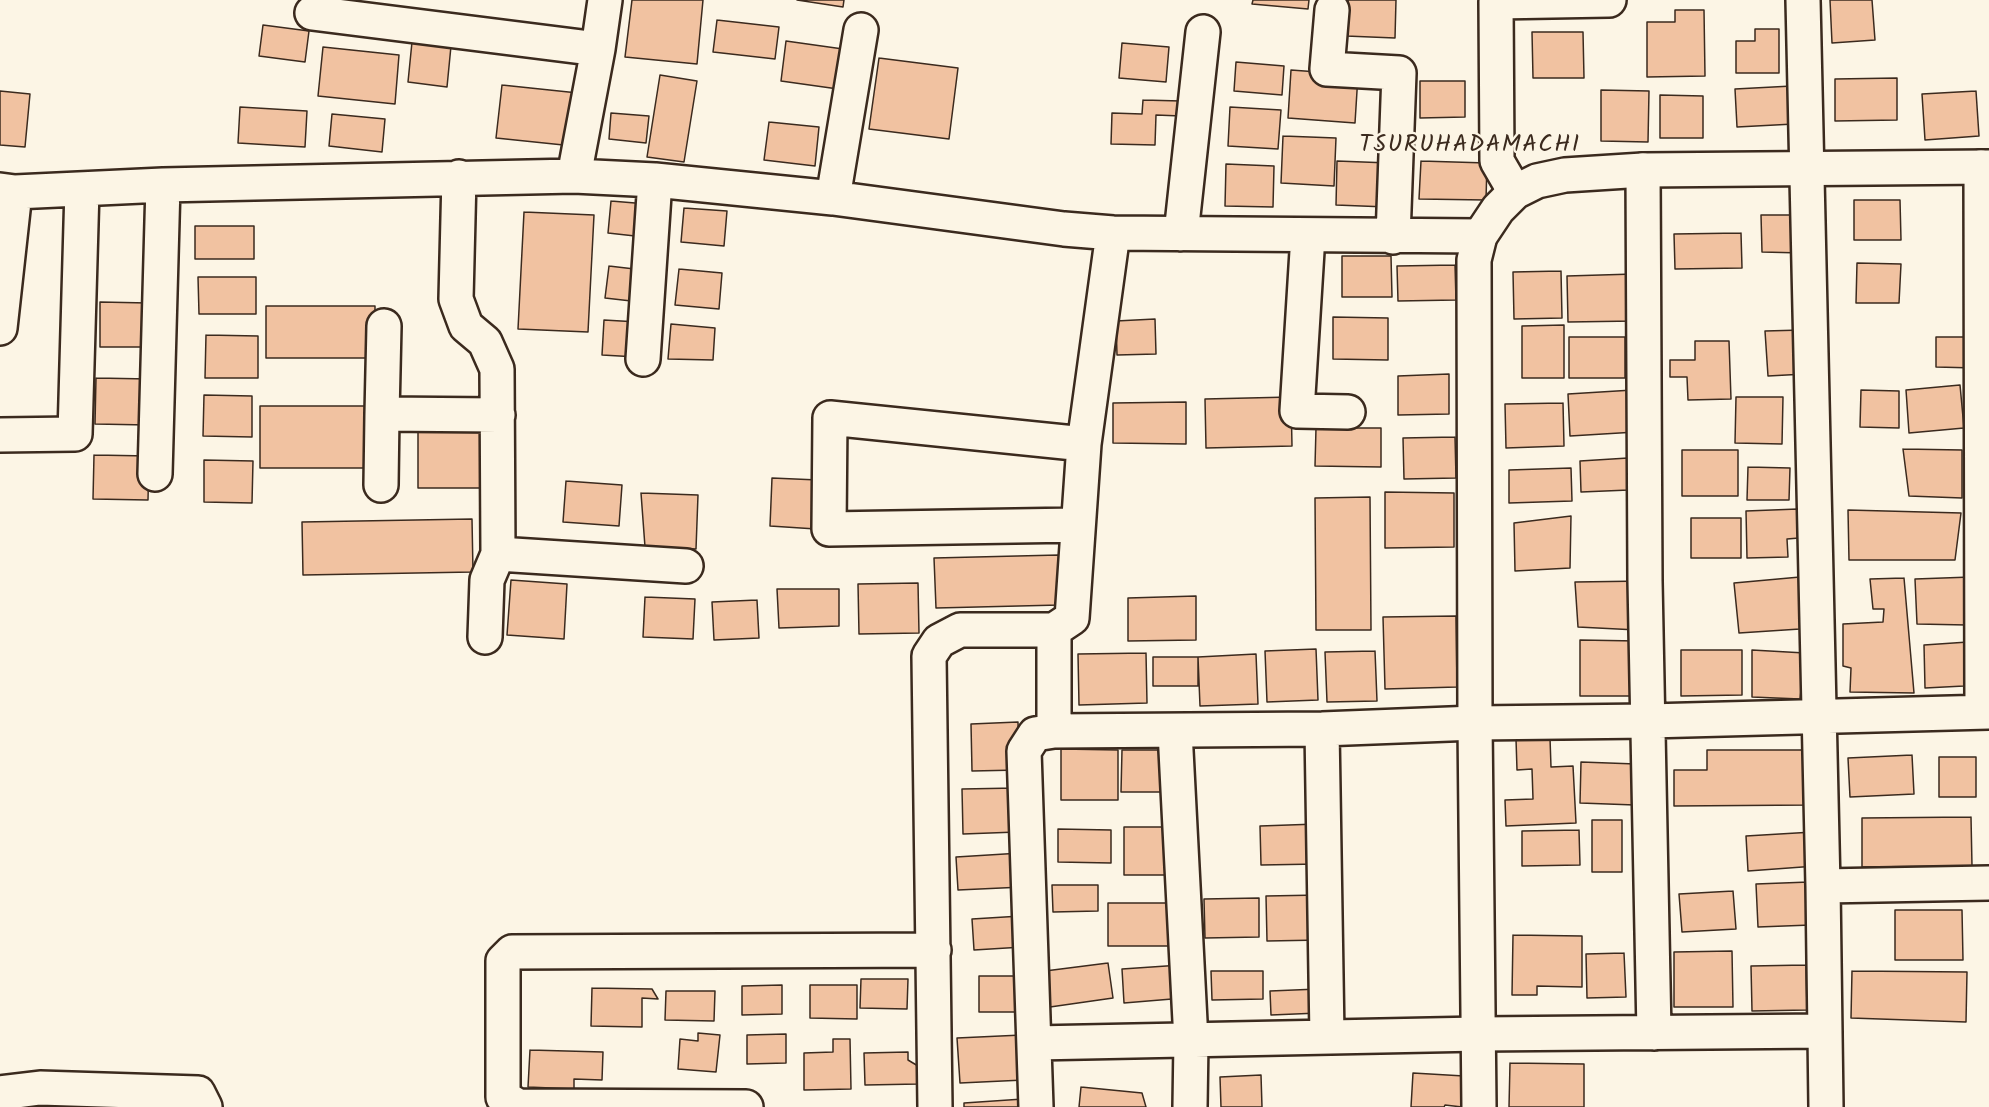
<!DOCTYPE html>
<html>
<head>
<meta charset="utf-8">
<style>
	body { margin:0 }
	canvas { display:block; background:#fcf5e5 }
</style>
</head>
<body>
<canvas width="1989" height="1107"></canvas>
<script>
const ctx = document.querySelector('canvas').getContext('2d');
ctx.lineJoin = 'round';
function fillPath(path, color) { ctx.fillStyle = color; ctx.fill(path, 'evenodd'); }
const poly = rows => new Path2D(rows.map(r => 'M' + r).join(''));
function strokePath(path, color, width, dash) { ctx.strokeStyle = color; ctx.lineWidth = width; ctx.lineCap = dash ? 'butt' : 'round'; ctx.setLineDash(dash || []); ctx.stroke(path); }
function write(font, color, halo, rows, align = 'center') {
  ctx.font = font + ' Kalam,sans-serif'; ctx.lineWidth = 4.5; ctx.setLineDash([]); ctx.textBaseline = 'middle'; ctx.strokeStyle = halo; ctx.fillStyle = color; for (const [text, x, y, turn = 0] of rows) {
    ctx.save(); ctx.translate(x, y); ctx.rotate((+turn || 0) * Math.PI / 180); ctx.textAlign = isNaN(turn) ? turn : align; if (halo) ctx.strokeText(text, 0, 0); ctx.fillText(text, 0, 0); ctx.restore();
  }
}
const building = poly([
	[632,0,703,0,697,64,625,57,632,0],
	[797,0,844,0,843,7,797,0],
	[1253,0,1309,0,1308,9,1252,4,1253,0],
	[1348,0,1396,0,1395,38,1346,36,1348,0],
	[1830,0,1872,0,1875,40,1832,43,1830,0],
	[1675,10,1704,10,1705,76,1647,77,1647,22,1675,22,1675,10],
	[717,20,779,27,775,59,713,52,717,20],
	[263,25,309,31,305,62,259,56,263,25],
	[1755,29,1779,29,1779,73,1736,73,1736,41,1755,41,1755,29],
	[1532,32,1583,32,1584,78,1533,78,1532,32],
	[786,41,843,49,838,89,781,81,786,41],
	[412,42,451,46,447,87,408,82,412,42],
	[1122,43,1169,47,1166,82,1119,78,1122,43],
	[323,47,399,55,395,104,318,96,323,47],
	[879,58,958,68,949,139,869,129,879,58],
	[1236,62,1284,66,1282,95,1234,91,1236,62],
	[1291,70,1358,75,1355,123,1288,118,1291,70],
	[660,75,697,81,684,162,647,157,660,75],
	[1897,78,1897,120,1835,121,1835,79,1897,78],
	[1420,81,1465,81,1465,117,1420,118,1420,81],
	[502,85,578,93,573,146,496,138,502,85],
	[1792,86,1794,124,1737,127,1735,89,1792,86],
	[1601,90,1649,91,1648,142,1601,141,1601,90],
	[0,91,30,94,25,147,0,145,0,91],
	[1976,91,1979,136,1925,140,1922,94,1976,91],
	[1660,95,1703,96,1703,138,1660,138,1660,95],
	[1143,100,1181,101,1181,116,1156,115,1155,145,1111,144,1112,113,1142,114,1143,100],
	[240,107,307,111,305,147,238,143,240,107],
	[1230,107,1281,110,1278,149,1228,146,1230,107],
	[611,113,649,116,646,143,609,139,611,113],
	[332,114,385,119,382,152,329,146,332,114],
	[769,122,819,127,815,166,764,160,769,122],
	[1283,136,1336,138,1334,186,1281,183,1283,136],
	[1337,161,1389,163,1387,207,1336,205,1337,161],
	[1421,161,1487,163,1486,200,1419,199,1421,161],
	[1226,164,1274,166,1273,207,1225,206,1226,164],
	[1854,200,1900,200,1901,240,1854,240,1854,200],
	[611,201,647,204,644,237,608,233,611,201],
	[684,208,727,211,724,246,681,242,684,208],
	[524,212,594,215,588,332,518,329,524,212],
	[1761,215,1802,215,1802,253,1762,252,1761,215],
	[195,226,254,226,254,259,195,259,195,226],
	[1741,233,1742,268,1675,269,1674,234,1741,233],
	[1342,256,1391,256,1392,297,1342,297,1342,256],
	[1857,263,1901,264,1899,303,1856,303,1857,263],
	[1455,265,1456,300,1398,301,1397,266,1455,265],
	[609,266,643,270,640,302,605,298,609,266],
	[679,269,722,273,719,309,675,305,679,269],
	[1561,271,1562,318,1514,319,1513,272,1561,271],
	[1634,274,1635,321,1568,322,1567,276,1634,274],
	[198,277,256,277,256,314,199,314,198,277],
	[100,302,148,303,147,347,100,347,100,302],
	[266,306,375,306,375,358,266,358,266,306],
	[1333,317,1388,318,1388,360,1333,359,1333,317],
	[1155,319,1156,354,1117,355,1116,321,1155,319],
	[604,320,638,322,637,357,602,355,604,320],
	[671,324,715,328,713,360,668,359,671,324],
	[1564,325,1564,378,1522,378,1522,326,1564,325],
	[1802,330,1805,374,1768,376,1765,331,1802,330],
	[206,335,258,336,258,378,205,378,206,335],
	[1569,337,1625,337,1625,378,1569,378,1569,337],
	[1936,337,1975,337,1975,368,1936,367,1936,337],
	[1695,341,1729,341,1731,399,1688,400,1687,377,1670,377,1670,360,1695,360,1695,341],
	[1449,374,1449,414,1398,415,1398,376,1449,374],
	[96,378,149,379,148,425,95,424,96,378],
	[1960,385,1964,428,1909,433,1906,390,1960,385],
	[1633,390,1636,432,1570,436,1568,394,1633,390],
	[1861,390,1899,391,1899,428,1860,427,1861,390],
	[204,395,252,396,252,437,203,436,204,395],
	[1291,397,1292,446,1206,448,1205,399,1291,397],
	[1736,397,1783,397,1782,444,1735,443,1736,397],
	[1186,402,1186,444,1113,443,1113,403,1186,402],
	[1563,403,1564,446,1506,448,1505,404,1563,403],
	[260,406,373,406,373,468,260,468,260,406],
	[1316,428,1381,428,1381,467,1315,466,1316,428],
	[418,431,485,431,485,488,418,488,418,431],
	[1455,437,1456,478,1404,479,1403,438,1455,437],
	[1903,449,1962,450,1962,498,1909,496,1903,449],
	[1682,450,1738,450,1738,496,1682,496,1682,450],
	[94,455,149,456,148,500,93,499,94,455],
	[1628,458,1629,490,1581,492,1580,461,1628,458],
	[204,460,253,461,252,503,204,502,204,460],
	[1748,467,1790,468,1789,500,1747,500,1748,467],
	[1571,468,1572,501,1509,503,1509,470,1571,468],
	[772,478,818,480,816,529,770,526,772,478],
	[566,481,622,485,619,526,563,522,566,481],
	[1385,492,1454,493,1454,547,1385,548,1385,492],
	[641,493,698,495,696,549,645,547,641,493],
	[1370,497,1371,630,1316,630,1315,498,1370,497],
	[1798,509,1799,538,1787,539,1788,557,1747,558,1746,511,1798,509],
	[1848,510,1961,513,1955,560,1849,560,1848,510],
	[1571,516,1570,568,1515,571,1514,523,1571,516],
	[1691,518,1741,518,1741,558,1691,558,1691,518],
	[472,519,473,572,303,575,302,522,472,519],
	[1059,555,1060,605,936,608,934,558,1059,555],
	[1800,577,1800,629,1739,633,1734,583,1800,577],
	[1971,577,1967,625,1917,624,1915,579,1971,577],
	[1904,578,1914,693,1850,692,1851,668,1843,666,1843,624,1883,622,1884,609,1873,609,1870,579,1904,578],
	[511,580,567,584,564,639,507,635,511,580],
	[1645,581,1637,630,1578,627,1575,582,1645,581],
	[918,583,919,633,859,634,858,584,918,583],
	[777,589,839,589,839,626,779,628,777,589],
	[1196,596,1196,640,1128,641,1128,598,1196,596],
	[645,597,695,599,693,639,643,637,645,597],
	[757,600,759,638,714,640,712,602,757,600],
	[1456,616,1457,687,1385,689,1383,617,1456,616],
	[1580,640,1637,641,1637,696,1580,696,1580,640],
	[1968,642,1964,686,1925,688,1924,645,1968,642],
	[1316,649,1318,700,1267,702,1265,651,1316,649],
	[1681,650,1742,650,1742,695,1681,696,1681,650],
	[1752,650,1805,653,1800,699,1752,697,1752,650],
	[1375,651,1377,701,1327,702,1325,652,1375,651],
	[1146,653,1147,703,1079,705,1078,654,1146,653],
	[1256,654,1258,704,1200,706,1198,657,1256,654],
	[1153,657,1198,657,1198,686,1153,686,1153,657],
	[1018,722,1019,770,972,771,971,724,1018,722],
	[1550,738,1551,767,1573,766,1576,823,1506,826,1505,800,1533,799,1532,769,1517,770,1516,739,1550,738],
	[1061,749,1118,750,1118,800,1061,800,1061,749],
	[1122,750,1167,750,1167,792,1121,792,1122,750],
	[1707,750,1811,750,1812,805,1674,806,1674,770,1707,770,1707,750],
	[1912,755,1914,794,1850,797,1848,758,1912,755],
	[1939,757,1976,757,1976,797,1939,797,1939,757],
	[1581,762,1636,764,1635,805,1580,803,1581,762],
	[1016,788,1017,832,963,834,962,789,1016,788],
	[1971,817,1972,866,1862,867,1862,818,1971,817],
	[1592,820,1622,820,1622,872,1592,872,1592,820],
	[1317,824,1318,864,1261,865,1260,826,1317,824],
	[1124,827,1169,827,1170,875,1124,875,1124,827],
	[1058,829,1111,830,1111,863,1058,862,1058,829],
	[1579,830,1580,865,1522,866,1522,831,1579,830],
	[1813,832,1816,866,1748,871,1746,836,1813,832],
	[1021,853,1023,887,958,890,956,857,1021,853],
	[1809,882,1811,925,1758,927,1756,884,1809,882],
	[1052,885,1098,885,1098,911,1053,912,1052,885],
	[1733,891,1736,929,1682,932,1679,894,1733,891],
	[1320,895,1321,940,1267,941,1266,896,1320,895],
	[1259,898,1259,937,1205,938,1204,899,1259,898],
	[1108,903,1169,903,1169,946,1108,946,1108,903],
	[1895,910,1962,910,1963,960,1895,960,1895,910],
	[1021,916,1023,947,974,950,972,919,1021,916],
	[1513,935,1582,936,1582,987,1537,986,1537,995,1512,995,1513,935],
	[1732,951,1733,1007,1674,1007,1674,952,1732,951],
	[1624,953,1626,997,1587,998,1586,954,1624,953],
	[1108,963,1113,998,1050,1007,1045,971,1108,963],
	[1181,965,1184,998,1124,1003,1122,969,1181,965],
	[1806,965,1807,1010,1752,1011,1751,966,1806,965],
	[1211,971,1263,971,1263,999,1212,1000,1211,971],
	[1852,971,1967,972,1966,1022,1851,1018,1852,971],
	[979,976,1021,976,1021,1012,979,1012,979,976],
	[861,979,908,979,907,1009,860,1008,861,979],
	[782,985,782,1014,742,1015,742,986,782,985],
	[810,985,857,985,857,1019,810,1018,810,985],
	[592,988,652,989,658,999,642,998,642,1027,591,1026,592,988],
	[1318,989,1319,1013,1271,1015,1270,991,1318,989],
	[666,991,715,991,714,1021,665,1020,666,991],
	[698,1033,720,1035,716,1072,678,1069,680,1039,698,1041,698,1033],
	[786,1034,786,1063,747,1064,747,1035,786,1034],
	[1022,1035,1024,1080,960,1083,957,1038,1022,1035],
	[833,1039,850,1039,851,1089,804,1090,804,1053,833,1052,833,1039],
	[530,1050,603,1052,602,1080,574,1079,574,1089,528,1087,530,1050],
	[908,1052,908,1060,918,1066,919,1084,865,1085,864,1053,908,1052],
	[1510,1063,1584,1064,1584,1107,1509,1107,1510,1063],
	[1413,1073,1464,1076,1462,1107,1445,1105,1444,1107,1411,1107,1413,1073],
	[1261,1075,1262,1107,1221,1107,1220,1077,1261,1075],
	[1081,1087,1142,1093,1146,1107,1079,1107,1081,1087],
	[1023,1099,1024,1107,964,1107,964,1103,1023,1099]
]);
fillPath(building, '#f1c2a1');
strokePath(building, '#3b2a1e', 1.5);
const street = poly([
	[1803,0,1823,886,1826,1107],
	[1332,10,1327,69,1399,73,1393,237],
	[312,13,598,49],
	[1981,167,1982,712],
	[1643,170,1645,581,1654,1033],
	[574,176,598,49,605,0],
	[459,177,456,299,466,326,485,342,497,369,498,554,686,566],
	[0,190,15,192,163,185,574,176,655,180,833,198,1064,229,1113,233,1480,236],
	[1515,192,1497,161,1496,2,1609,0],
	[833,198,861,30],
	[1181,234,1203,32],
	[1308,235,1297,411,1348,412],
	[0,328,15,192],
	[643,359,655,180],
	[382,414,384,326],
	[0,435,75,434,82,189],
	[155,474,163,185],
	[381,485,382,414,498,415],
	[1077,525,829,529,830,418,1084,444],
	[1054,630,1072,618,1084,444,1113,233],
	[485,637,487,580,498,554],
	[1322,729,1327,1037],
	[1175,731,1191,1041,1190,1107],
	[1823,886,1989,883],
	[1035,1043,1479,1034,1825,1031],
	[0,1093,40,1088,198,1093,205,1107],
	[746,1107,518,1106,503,1097,503,961,512,952,934,950],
	[935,1107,929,656,939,641,960,630,1054,630,1054,731],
	[1036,1107,1024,751,1035,734,1054,731,1322,729,1475,723,1649,721,1989,712]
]);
const secondary = poly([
	[1479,1107,1475,723,1474,260,1480,236,1498,209,1515,192,1537,181,1565,175,1643,170,1989,167]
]);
strokePath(street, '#3b2a1e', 38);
strokePath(secondary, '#3b2a1e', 38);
strokePath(street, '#fcf5e5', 33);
strokePath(secondary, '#fcf5e5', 33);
ctx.letterSpacing = '1.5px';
write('24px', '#3b2a1e', '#fcf5e5', [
	["TSURUHADAMACHI",1470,147]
]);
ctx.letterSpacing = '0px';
</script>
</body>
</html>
